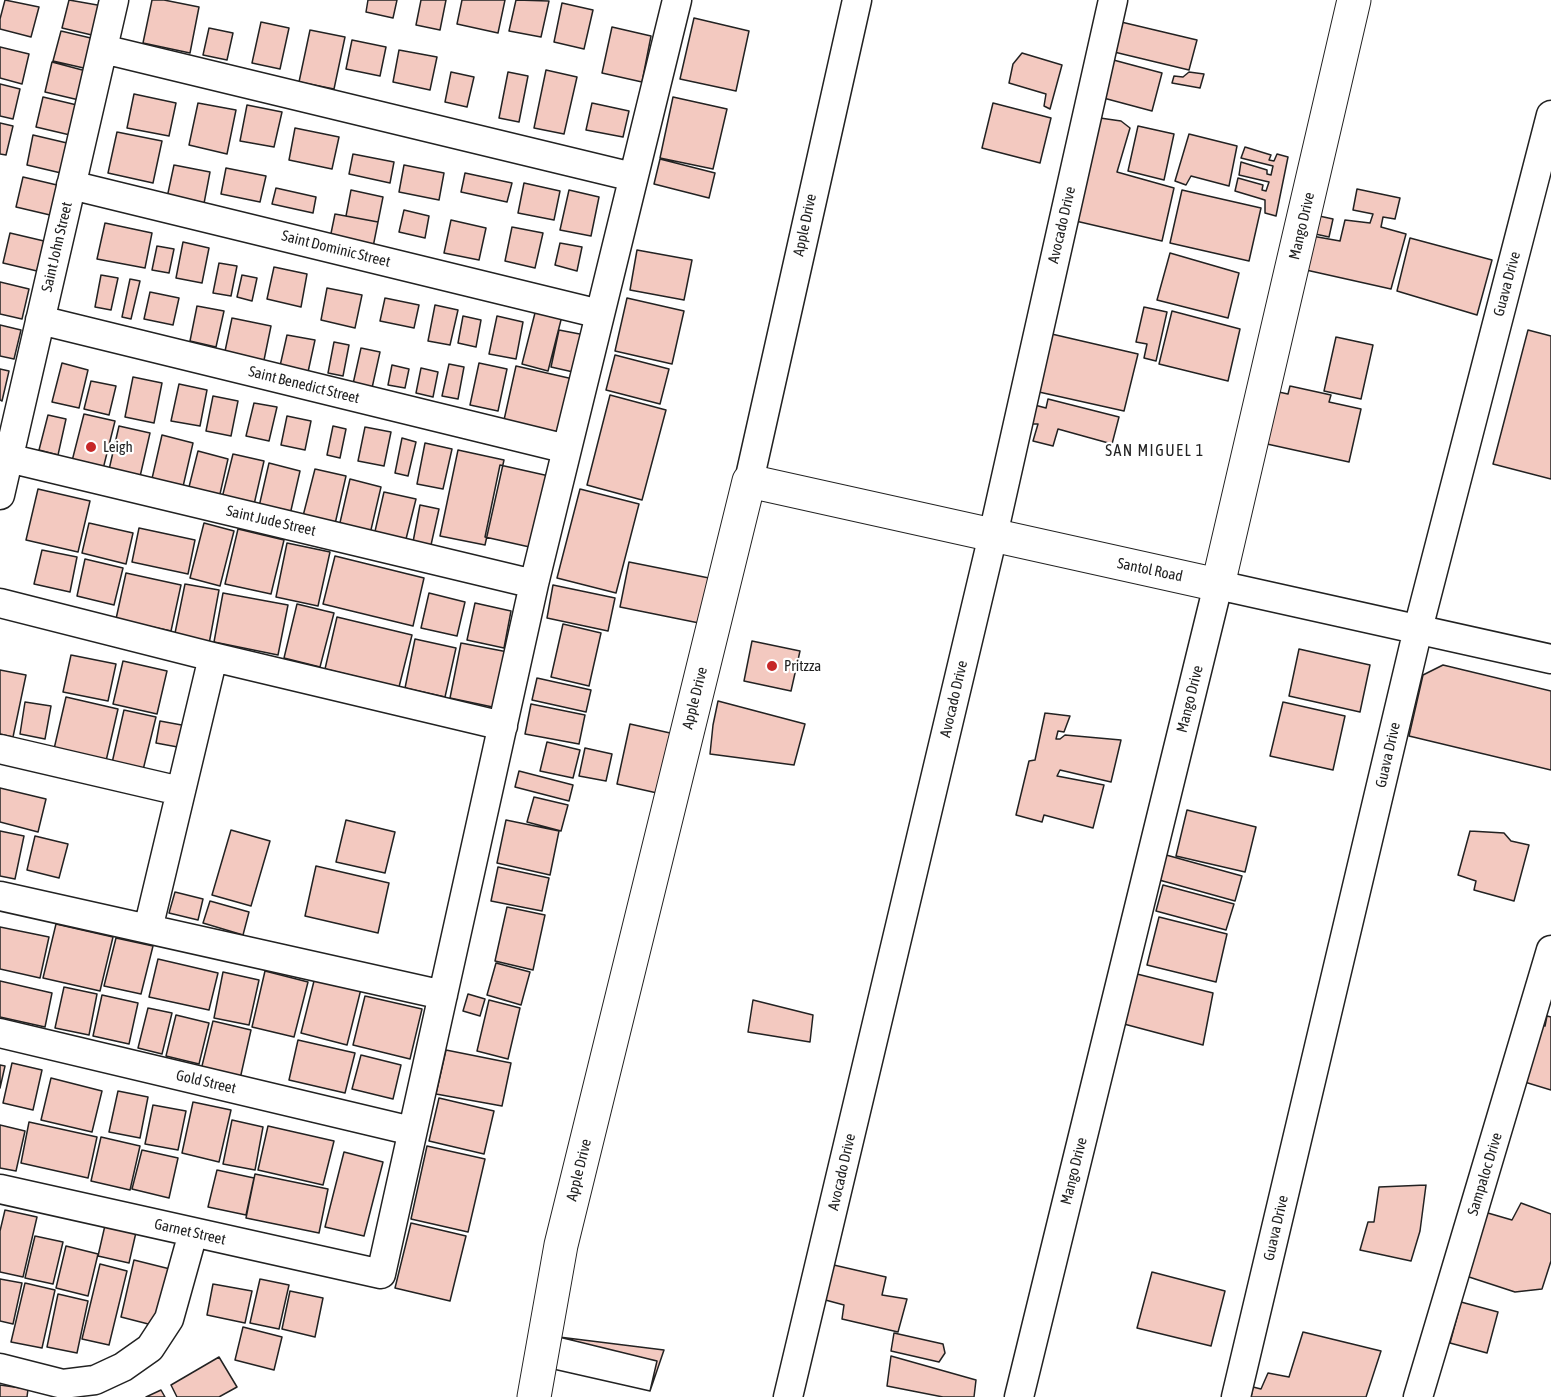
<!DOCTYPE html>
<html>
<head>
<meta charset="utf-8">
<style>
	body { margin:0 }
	canvas { display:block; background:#fff }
</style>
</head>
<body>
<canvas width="1551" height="1397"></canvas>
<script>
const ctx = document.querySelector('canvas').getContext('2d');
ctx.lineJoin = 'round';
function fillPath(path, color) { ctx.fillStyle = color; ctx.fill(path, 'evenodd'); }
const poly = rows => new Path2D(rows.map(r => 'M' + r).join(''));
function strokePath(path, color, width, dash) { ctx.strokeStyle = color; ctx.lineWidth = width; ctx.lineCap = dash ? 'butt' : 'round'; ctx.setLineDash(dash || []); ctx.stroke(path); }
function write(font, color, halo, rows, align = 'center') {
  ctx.font = font + ' "Asap Condensed",sans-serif'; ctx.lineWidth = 4.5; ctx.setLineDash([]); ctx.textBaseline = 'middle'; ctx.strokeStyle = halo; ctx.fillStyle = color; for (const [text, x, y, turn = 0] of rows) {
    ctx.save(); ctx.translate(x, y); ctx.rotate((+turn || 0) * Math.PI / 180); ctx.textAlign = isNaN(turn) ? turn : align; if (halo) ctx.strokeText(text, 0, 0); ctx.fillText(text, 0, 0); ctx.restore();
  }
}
const building = poly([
	[5,0,39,7,31,37,0,29,0,19,5,0],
	[69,0,103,6,96,36,62,28,69,0],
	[152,0,164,0,199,7,190,53,143,43,152,0],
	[368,0,397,0,393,18,366,12,368,0],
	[421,0,446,0,440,30,416,25,421,0],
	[462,0,505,0,498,33,457,24,462,0],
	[516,0,549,1,541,37,509,31,516,0],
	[562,3,593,10,584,49,554,42,562,3],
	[694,18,749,31,736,91,680,79,694,18],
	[1117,21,1197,40,1189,70,1110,51,1117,21],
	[261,22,289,28,280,69,252,63,261,22],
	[612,27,651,36,642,82,602,73,612,27],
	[209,28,233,33,227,60,203,55,209,28],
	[310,30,345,37,334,89,299,82,310,30],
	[61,31,95,39,88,69,53,61,61,31],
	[352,40,386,47,380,76,346,69,352,40],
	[0,47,29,54,22,84,0,78,0,47],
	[399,50,437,57,430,90,393,82,399,50],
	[1022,53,1062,65,1050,109,1044,106,1046,94,1009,83,1013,64,1022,53],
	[1106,58,1162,73,1152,111,1096,96,1106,58],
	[52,62,86,71,79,100,45,92,52,62],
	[546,70,577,77,564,134,534,128,546,70],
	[451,72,474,77,467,107,445,102,451,72],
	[508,72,528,76,519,122,499,118,508,72],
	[1189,72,1204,74,1200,88,1172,83,1174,76,1183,77,1189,72],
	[0,84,20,89,13,119,0,116,0,84],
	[134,94,176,103,169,136,127,128,134,94],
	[43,97,77,105,70,135,36,127,43,97],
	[673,97,727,109,713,169,660,158,673,97],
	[198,103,236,110,227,154,189,145,198,103],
	[592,103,629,111,623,137,586,130,592,103],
	[993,103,1051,118,1040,163,982,148,993,103],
	[247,105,282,112,274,147,240,141,247,105],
	[1100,118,1121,121,1130,128,1117,172,1174,188,1162,241,1067,219,1100,118],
	[0,123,13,126,6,155,0,154,0,123],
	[1138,126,1174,134,1164,180,1128,171,1138,126],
	[295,128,339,137,332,169,289,160,295,128],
	[117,132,162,141,153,183,108,173,117,132],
	[1189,134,1237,146,1229,186,1191,176,1186,185,1175,181,1189,134],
	[33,135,67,143,61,173,27,165,33,135],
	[1245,147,1271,155,1269,160,1274,161,1277,154,1288,157,1276,216,1265,213,1265,200,1235,191,1238,178,1263,185,1262,190,1266,191,1269,182,1239,175,1241,162,1267,170,1267,174,1271,175,1273,166,1241,158,1245,147],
	[353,154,394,162,390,183,349,174,353,154],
	[660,159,715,173,709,198,654,184,660,159],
	[174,165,210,172,202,214,165,207,174,165],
	[404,165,444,173,439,200,399,192,404,165],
	[226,168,266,176,260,202,221,194,226,168],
	[465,173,512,183,507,202,461,192,465,173],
	[23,177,57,185,50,215,16,207,23,177],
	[524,183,560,191,554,220,518,213,524,183],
	[276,188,316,197,313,213,272,204,276,188],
	[1357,189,1400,198,1395,219,1383,217,1381,227,1406,234,1391,289,1306,270,1312,236,1340,241,1345,220,1370,223,1373,214,1353,210,1357,189],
	[351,190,383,197,378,222,346,216,351,190],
	[569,190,599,197,591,236,560,230,569,190],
	[1182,190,1261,208,1249,261,1170,243,1182,190],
	[404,210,429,216,425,238,399,232,404,210],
	[335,214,378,222,372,252,329,243,335,214],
	[1310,214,1333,219,1329,237,1306,232,1310,214],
	[451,220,486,228,479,260,444,253,451,220],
	[105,223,152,233,145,268,97,259,105,223],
	[512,227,543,233,535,268,505,261,512,227],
	[10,233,44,241,37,271,3,263,10,233],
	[1410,238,1492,260,1477,315,1397,291,1410,238],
	[183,242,209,248,202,283,176,278,183,242],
	[560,243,582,247,577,271,555,265,560,243],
	[157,246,174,249,169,273,152,270,157,246],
	[637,250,692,260,684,300,630,290,637,250],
	[1170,253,1239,273,1228,318,1157,300,1170,253],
	[219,263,237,266,231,296,213,293,219,263],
	[274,267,307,274,301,307,267,299,274,267],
	[101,275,118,278,111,310,95,307,101,275],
	[242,275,257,278,252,301,237,297,242,275],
	[130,279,140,281,131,319,122,317,130,279],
	[0,282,29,289,22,319,0,314,0,282],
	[327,288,362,295,355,328,321,320,327,288],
	[150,292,179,298,173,325,144,319,150,292],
	[385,298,419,305,414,328,380,321,385,298],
	[627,298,684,311,672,364,615,351,627,298],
	[435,305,458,310,450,345,428,341,435,305],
	[197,306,224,311,216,347,190,341,197,306],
	[1144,307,1167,312,1156,361,1144,358,1147,344,1136,342,1144,307],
	[536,309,562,316,548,371,522,364,536,309],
	[1172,311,1240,329,1228,381,1159,364,1172,311],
	[463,316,481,320,476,347,458,343,463,316],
	[497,316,523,322,516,359,489,354,497,316],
	[232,318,271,326,263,365,224,356,232,318],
	[0,325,21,330,14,359,0,356,0,325],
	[559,330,590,336,582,374,551,367,559,330],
	[1528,330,1551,336,1551,479,1493,464,1528,330],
	[1043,332,1138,354,1124,411,1030,390,1043,332],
	[287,335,315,340,308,372,280,366,287,335],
	[1336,337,1373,345,1361,399,1324,391,1336,337],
	[334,342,349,345,343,376,328,373,334,342],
	[361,348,380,352,372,388,353,384,361,348],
	[615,355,669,369,660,404,606,390,615,355],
	[62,363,88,370,79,408,52,402,62,363],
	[479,363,507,369,498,411,470,405,479,363],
	[449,364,464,367,458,399,442,396,449,364],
	[392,365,409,369,405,388,388,385,392,365],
	[516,366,573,379,560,433,504,420,516,366],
	[421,368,438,372,433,397,416,393,421,368],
	[0,369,9,371,2,401,0,400,0,369],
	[133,377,162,383,154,423,125,417,133,377],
	[91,381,116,386,109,415,84,409,91,381],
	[179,384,207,390,200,426,171,421,179,384],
	[1290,386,1331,395,1329,402,1361,409,1349,462,1267,444,1274,391,1288,394,1290,386],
	[610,395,666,410,642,500,587,485,610,395],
	[213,396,238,401,231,436,206,431,213,396],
	[1048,399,1119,417,1112,444,1058,429,1053,446,1033,441,1038,424,1022,424,1027,403,1046,408,1048,399],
	[254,403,277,407,269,441,246,436,254,403],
	[84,414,115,421,103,469,72,461,84,414],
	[48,415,66,419,58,455,39,450,48,415],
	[287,416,311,421,305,450,281,445,287,416],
	[119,426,150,433,139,481,108,474,119,426],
	[333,426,346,429,340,458,327,455,333,426],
	[365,427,391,432,384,466,358,461,365,427],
	[162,435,193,443,182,491,151,483,162,435],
	[402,438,416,442,408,476,395,473,402,438],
	[425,443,452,449,443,489,417,484,425,443],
	[458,450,504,460,485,545,440,536,458,450],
	[198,451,228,459,217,507,186,499,198,451],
	[233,454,264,461,253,509,221,502,233,454],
	[269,463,300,471,289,519,258,511,269,463],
	[500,465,549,476,534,548,485,537,500,465],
	[315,469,346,476,335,524,303,516,315,469],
	[350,479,381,487,370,534,339,527,350,479],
	[38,489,90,501,78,552,26,540,38,489],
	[580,489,639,504,616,593,557,578,580,489],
	[384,492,416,499,404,547,373,540,384,492],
	[420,505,439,509,431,545,413,542,420,505],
	[89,523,133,533,126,564,82,553,89,523],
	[204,523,234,531,220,586,190,578,204,523],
	[139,528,195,540,188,574,132,562,139,528],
	[238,529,284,540,271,594,225,584,238,529],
	[287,543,330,552,318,606,276,597,287,543],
	[42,550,77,557,70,592,34,584,42,550],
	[335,556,424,578,413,626,323,604,335,556],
	[85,559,123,568,114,605,77,596,85,559],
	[629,562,709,578,699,623,620,607,629,562],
	[126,573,181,585,171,631,116,619,126,573],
	[185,584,219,590,209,644,174,638,185,584],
	[553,585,615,598,608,631,547,618,553,585],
	[223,593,288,605,278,655,214,642,223,593],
	[429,593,465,602,457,636,421,628,429,593],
	[475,603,511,611,504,648,467,640,475,603],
	[297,604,334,613,320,667,284,658,297,604],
	[337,617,412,635,399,687,325,669,337,617],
	[563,624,601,633,589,686,551,677,563,624],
	[415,639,456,648,445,697,405,688,415,639],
	[752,641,800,651,791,691,744,681,752,641],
	[461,643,513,653,502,709,450,698,461,643],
	[1299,649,1370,665,1360,712,1289,696,1299,649],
	[71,655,116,664,108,701,63,692,71,655],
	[123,661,167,671,157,714,113,704,123,661],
	[1443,665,1551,691,1551,770,1409,736,1423,675,1443,665],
	[0,670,26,675,13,737,0,734,0,670],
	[537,678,591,690,586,712,532,700,537,678],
	[66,697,118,709,106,761,54,749,66,697],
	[718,701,805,724,794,765,710,754,713,725,718,701],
	[25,702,51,706,45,739,20,734,25,702],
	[1283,702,1345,716,1333,770,1270,756,1283,702],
	[531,704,585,715,579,744,525,734,531,704],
	[124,710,156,717,143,770,112,763,124,710],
	[1045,713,1070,716,1064,732,1058,731,1056,739,1060,739,1065,735,1121,740,1111,782,1060,770,1057,776,1104,785,1093,828,1044,815,1042,822,1016,815,1029,761,1035,760,1045,713],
	[160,721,187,726,183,748,156,743,160,721],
	[630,724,679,735,666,795,617,784,630,724],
	[547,742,580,750,573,778,540,771,547,742],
	[585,748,612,754,606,781,579,776,585,748],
	[519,771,573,785,569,801,515,787,519,771],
	[0,788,46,799,38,832,0,822,0,788],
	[534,797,568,805,561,831,527,822,534,797],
	[1187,810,1256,827,1245,872,1176,856,1187,810],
	[346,820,395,832,385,873,336,862,346,820],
	[506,820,559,831,550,875,497,863,506,820],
	[231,830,270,841,251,906,212,895,231,830],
	[0,831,24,836,15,879,0,876,0,831],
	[1470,831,1504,833,1511,841,1529,845,1514,901,1474,890,1476,881,1458,875,1470,831],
	[35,836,68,844,59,878,27,870,35,836],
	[1159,853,1242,876,1235,901,1152,878,1159,853],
	[316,866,389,883,378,933,305,916,316,866],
	[498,867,549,878,542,911,491,901,498,867],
	[1163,885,1234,904,1226,930,1156,911,1163,885],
	[175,892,203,899,198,920,169,913,175,892],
	[210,901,249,912,243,935,203,923,210,901],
	[507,907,545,915,533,970,495,961,507,907],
	[1159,917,1227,934,1216,982,1147,965,1159,917],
	[56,924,113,937,100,991,43,978,56,924],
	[0,927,49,937,40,978,0,969,0,927],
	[116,938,153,946,141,994,104,986,116,938],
	[158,959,218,973,209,1010,149,997,158,959],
	[496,963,530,972,521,1005,487,995,496,963],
	[265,971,308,982,294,1037,252,1027,265,971],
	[223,972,259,980,249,1025,214,1018,223,972],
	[1133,973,1213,993,1203,1045,1124,1024,1133,973],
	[315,977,361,989,347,1045,301,1033,315,977],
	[0,981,52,993,45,1027,0,1017,0,981],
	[64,987,97,994,89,1035,55,1028,64,987],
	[468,994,485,999,480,1016,463,1011,468,994],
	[102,995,138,1003,129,1044,93,1036,102,995],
	[365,996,422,1009,410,1059,353,1045,365,996],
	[489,1000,520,1008,508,1059,477,1051,489,1000],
	[753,1000,813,1015,810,1042,748,1032,753,1000],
	[148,1008,172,1013,162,1054,138,1048,148,1008],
	[176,1015,209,1023,199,1064,166,1056,176,1015],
	[1547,1016,1551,1017,1551,1090,1518,1080,1535,1024,1545,1026,1547,1016],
	[213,1021,251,1030,240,1079,201,1070,213,1021],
	[298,1040,355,1053,345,1093,289,1080,298,1040],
	[446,1050,511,1063,502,1106,436,1094,446,1050],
	[361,1055,401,1065,393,1099,352,1089,361,1055],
	[12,1063,42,1070,33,1110,3,1103,12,1063],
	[0,1065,5,1066,0,1088,0,1065],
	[51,1078,102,1091,92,1132,41,1120,51,1078],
	[118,1091,148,1097,140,1138,109,1132,118,1091],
	[439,1098,494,1111,484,1154,429,1141,439,1098],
	[193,1102,231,1110,219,1162,182,1153,193,1102],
	[153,1105,186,1111,178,1150,145,1144,153,1105],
	[232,1120,263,1127,255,1170,223,1164,232,1120],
	[29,1122,97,1137,88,1178,21,1163,29,1122],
	[0,1125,25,1131,16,1171,0,1168,0,1125],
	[268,1126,334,1141,323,1185,258,1170,268,1126],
	[101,1137,140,1146,130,1190,91,1181,101,1137],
	[427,1146,485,1159,468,1232,411,1219,427,1146],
	[142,1150,178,1158,169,1198,132,1189,142,1150],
	[344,1152,383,1162,364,1236,325,1227,344,1152],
	[217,1170,254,1178,246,1215,208,1207,217,1170],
	[255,1174,328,1189,319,1233,246,1218,255,1174],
	[1426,1185,1420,1231,1411,1261,1360,1250,1368,1222,1374,1222,1379,1187,1426,1185],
	[1521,1203,1551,1214,1551,1261,1542,1289,1515,1292,1466,1276,1481,1211,1512,1220,1521,1203],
	[5,1210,37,1217,23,1277,0,1272,0,1231,5,1210],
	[106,1221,137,1228,129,1263,98,1256,106,1221],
	[411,1223,466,1236,450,1301,395,1288,411,1223],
	[35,1236,63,1242,53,1284,25,1278,35,1236],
	[66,1246,98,1254,88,1296,56,1288,66,1246],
	[134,1260,170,1269,156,1326,121,1317,134,1260],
	[825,1263,886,1277,882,1295,907,1299,898,1332,842,1319,844,1305,818,1298,825,1263],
	[100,1264,127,1271,109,1345,82,1339,100,1264],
	[1152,1272,1225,1291,1211,1346,1137,1328,1152,1272],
	[0,1279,22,1283,13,1324,0,1321,0,1279],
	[260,1279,289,1285,279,1329,250,1323,260,1279],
	[25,1283,55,1290,42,1348,11,1342,25,1283],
	[213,1284,252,1291,245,1323,207,1315,213,1284],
	[290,1291,323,1298,315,1337,282,1329,290,1291],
	[58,1294,88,1301,77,1353,47,1347,58,1294],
	[1461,1302,1498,1312,1487,1353,1450,1343,1461,1302],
	[243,1327,282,1337,274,1370,235,1360,243,1327],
	[1303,1332,1381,1351,1366,1397,1251,1397,1253,1387,1261,1389,1268,1373,1289,1377,1303,1332],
	[894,1333,943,1344,945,1353,939,1362,891,1351,894,1333],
	[559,1337,657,1361,650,1391,553,1369,559,1337],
	[559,1337,664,1350,650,1391,553,1369,559,1337],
	[891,1356,976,1380,974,1397,943,1397,887,1386,891,1356],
	[219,1357,237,1387,219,1397,177,1397,171,1385,219,1357],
	[0,1385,28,1389,27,1397,0,1397,0,1385],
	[161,1390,165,1397,146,1397,161,1390]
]);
fillPath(building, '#f3c9c0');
strokePath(building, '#222', 1.5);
const street = poly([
	[103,49,633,177],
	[71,185,600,314],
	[40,320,567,449],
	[8,458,534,584],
	[749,481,857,0],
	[0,495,114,0],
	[0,603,213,657,503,726],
	[0,749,180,791],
	[0,896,443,995],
	[148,929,213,657],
	[0,1033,412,1131],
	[0,1189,381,1274,534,584,677,0],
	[0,1368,63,1384,95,1380,123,1367,150,1348,169,1319,193,1233],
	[788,1397,993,535,1113,0],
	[1019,1397,1218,585,1551,659],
	[1236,1397,1418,629,1551,115],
	[1418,1397,1551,950]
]);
const secondary = poly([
	[534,1397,561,1245,749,481,1218,585,1354,0]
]);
strokePath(street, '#222', 31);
strokePath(secondary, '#222', 35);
strokePath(street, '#fff', 28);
strokePath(secondary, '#fff', 33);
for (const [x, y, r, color] of [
	[91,447,6,"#c62828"],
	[772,666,6,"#c62828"]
]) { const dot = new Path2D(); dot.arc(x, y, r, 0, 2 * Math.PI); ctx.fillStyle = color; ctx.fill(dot); strokePath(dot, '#fff', 2); }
write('15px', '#222', '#fff', [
	["Apple Drive",805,225,-78],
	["Avocado Drive",1062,225,-77],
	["Mango Drive",1302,226,-77],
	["Saint John Street",57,247,-77],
	["Saint Dominic Street",336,249,14],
	["Guava Drive",1507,284,-75],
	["Saint Benedict Street",304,385,14],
	["Saint Jude Street",271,521,13],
	["Santol Road",1150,570,12],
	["Apple Drive",695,698,-76],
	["Avocado Drive",954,699,-77],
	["Mango Drive",1190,699,-76],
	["Guava Drive",1388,755,-77],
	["Gold Street",206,1082,13],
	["Apple Drive",579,1170,-76],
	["Mango Drive",1074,1171,-76],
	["Avocado Drive",842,1172,-77],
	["Sampaloc Drive",1485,1174,-73],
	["Guava Drive",1276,1228,-77],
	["Garnet Street",190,1232,13]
]);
write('15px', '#222', '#fff', [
	["Leigh",103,447],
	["Pritzza",784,666]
], 'left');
ctx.letterSpacing = '1.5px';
write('16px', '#222', '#fff', [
	["SAN MIGUEL 1",1155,451]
]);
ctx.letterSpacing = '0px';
</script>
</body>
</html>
